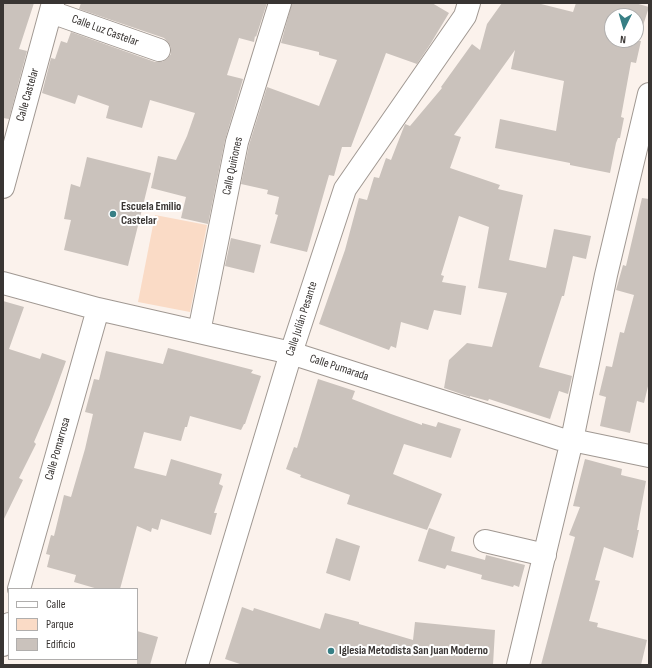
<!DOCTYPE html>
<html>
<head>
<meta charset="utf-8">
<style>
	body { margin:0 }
	#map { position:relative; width:652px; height:668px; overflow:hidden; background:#fbf2ec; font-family:"Sofia Sans Condensed",sans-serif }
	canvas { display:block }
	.frame { position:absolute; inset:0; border:4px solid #393533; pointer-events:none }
	.legend { position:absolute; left:8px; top:588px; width:130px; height:72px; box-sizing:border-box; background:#fff; border:1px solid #b0aead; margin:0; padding:5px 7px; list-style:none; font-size:12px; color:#393533 }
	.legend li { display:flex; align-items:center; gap:8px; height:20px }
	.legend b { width:20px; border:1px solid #b0aead }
	.north { position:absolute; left:604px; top:8px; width:40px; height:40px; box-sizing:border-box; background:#fff; border:1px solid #b0aead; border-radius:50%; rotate:185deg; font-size:11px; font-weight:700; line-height:16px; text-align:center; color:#393533 }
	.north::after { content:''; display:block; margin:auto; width:14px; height:18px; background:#377f85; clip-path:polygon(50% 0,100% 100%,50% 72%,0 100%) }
</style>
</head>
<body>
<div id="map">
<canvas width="652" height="668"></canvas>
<div class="frame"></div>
<ul class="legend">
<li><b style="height:5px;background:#fff"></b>Calle</li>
<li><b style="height:11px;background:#fadbc6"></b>Parque</li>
<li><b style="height:11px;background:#cac2bc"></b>Edificio</li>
</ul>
<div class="north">N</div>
</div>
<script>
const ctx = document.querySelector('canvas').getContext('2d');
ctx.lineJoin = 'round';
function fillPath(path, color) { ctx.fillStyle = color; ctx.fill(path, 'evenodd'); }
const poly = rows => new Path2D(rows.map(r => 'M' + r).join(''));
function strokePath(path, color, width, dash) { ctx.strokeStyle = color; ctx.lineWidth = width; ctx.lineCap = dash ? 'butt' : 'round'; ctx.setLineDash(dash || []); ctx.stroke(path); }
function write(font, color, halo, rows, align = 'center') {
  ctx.font = font + ' "Sofia Sans Condensed",sans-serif'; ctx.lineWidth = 4; ctx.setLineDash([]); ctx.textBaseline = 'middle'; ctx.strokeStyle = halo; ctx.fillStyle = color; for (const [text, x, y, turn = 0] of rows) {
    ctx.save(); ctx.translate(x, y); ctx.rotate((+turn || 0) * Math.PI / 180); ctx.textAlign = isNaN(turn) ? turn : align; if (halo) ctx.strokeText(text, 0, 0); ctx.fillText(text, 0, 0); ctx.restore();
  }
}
fillPath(poly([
	[155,215,207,225,190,312,138,302]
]), '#fadbc6');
fillPath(poly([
	[3,3,34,3,19,49,27,51,9,119,3,118],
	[81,3,267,3,256,37,255,36,254,42,239,38,227,75,243,79,225,140,208,224,181,218,186,197,151,188,158,156,176,160,187,136,195,113,150,100,142,128,106,118,109,106,78,95,75,104,42,93,51,58,55,59,61,41,67,43,71,32,155,62,162,62,167,59,171,54,171,47,168,42,164,38,79,9],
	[292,3,432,3,449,13,431,43,417,64,386,53,351,147,342,147,334,176,329,175,307,252,270,243,278,215,275,214,279,197,267,194,268,190,241,184,249,145,267,87,319,106,337,60,319,55,319,52,281,43],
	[502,3,537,3,573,12,576,3,635,3,649,7,638,41,641,41,636,63,631,62,621,117,624,118,620,138,618,138,616,143,610,173,570,165,570,163,495,148,500,119,556,131,564,81,511,69,515,50,454,135,461,137,450,168,500,185,498,189,523,195,509,260,546,268,554,229,591,236,586,259,573,256,564,296,562,296,539,367,572,376,568,394,559,391,550,419,489,399,488,401,470,396,470,397,444,388,449,360,467,343,492,347,507,293,478,288,489,227,459,216,441,275,444,276,442,282,466,286,461,315,434,310,428,330,401,322,396,348,391,346,389,350,319,324,345,250,359,198,367,200,374,177,379,178,386,158,391,160,405,124,410,126,442,88,441,87,472,44,480,50,487,24],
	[612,16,636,16,636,40,612,40],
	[87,157,151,173,128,266,64,250,71,220,64,219,71,184,80,187],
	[642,198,649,199,649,382,644,403,637,401,630,433,600,426,606,397,599,395,606,366,612,367,620,332,624,333,634,295,616,290,623,265,626,266],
	[231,238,261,245,254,273,225,266],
	[3,301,24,307,9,349,40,359,42,353,66,361,50,405,34,442,36,444,19,478,23,480,3,521],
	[168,348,253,370,251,373,261,376,245,424,244,424,241,430,190,416,187,427,185,427,181,441,144,432,134,468,166,476,171,459,222,474,219,484,223,486,214,513,217,513,211,535,161,519,158,530,152,528,151,532,137,526,120,589,98,589,74,582,76,575,47,567,50,555,46,554,51,535,54,536,64,495,71,497,85,449,93,414,85,412,94,379,99,380,106,351,163,364],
	[318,379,355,391,352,399,391,414,422,425,422,423,436,427,438,422,461,429,451,458,404,444,393,474,442,494,427,530,347,504,350,495,300,477,301,475,286,469,294,447,297,448],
	[585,459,622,469,621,475,646,481,637,530,639,530,633,558,604,547,595,580,600,581,589,621,598,623,597,627,647,640,641,665,541,665,575,537,569,535,580,507,573,506],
	[429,528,455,537,451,551,485,560,486,555,525,565,519,587,514,585,513,587,481,579,482,575,447,565,445,569,418,561],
	[336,538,360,546,350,581,326,573],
	[242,607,253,611,254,608,320,629,325,613,359,622,359,624,413,640,415,622,495,630,493,665,243,665,225,659],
	[137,631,158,637,150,665,137,665]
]), '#cac2bc');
const minor = poly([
	[51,12,159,50],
	[3,187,53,3],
	[3,283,98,309,291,353,560,439,572,440,649,456],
	[199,332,237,142,280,3],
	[485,541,545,555],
	[19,589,98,309],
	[3,645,9,624],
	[197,665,291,353,345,189,465,16,469,3],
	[518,665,572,440,606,275,649,94]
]);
strokePath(minor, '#a09892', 24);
strokePath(minor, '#fff', 22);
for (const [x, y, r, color] of [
	[113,214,4,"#377f85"],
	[331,651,4,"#377f85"]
]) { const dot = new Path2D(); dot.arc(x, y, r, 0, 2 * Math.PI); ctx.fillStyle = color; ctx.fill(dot); strokePath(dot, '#fff', 1.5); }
write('12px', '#393533', '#fff', [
	["Calle Luz Castelar",105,31,20],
	["Calle Castelar",28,95,-74],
	["Calle Quiñones",233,166,-78],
	["Calle Julián Pesante",302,319,-72],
	["Calle Pumarada",339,368,18],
	["Calle Pomarrosa",58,449,-74]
]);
write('bold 12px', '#393533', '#fff', [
	["Escuela Emilio",121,207],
	["Castelar",121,221],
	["Iglesia Metodista San Juan Moderno",339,651]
], 'left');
</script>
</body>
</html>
